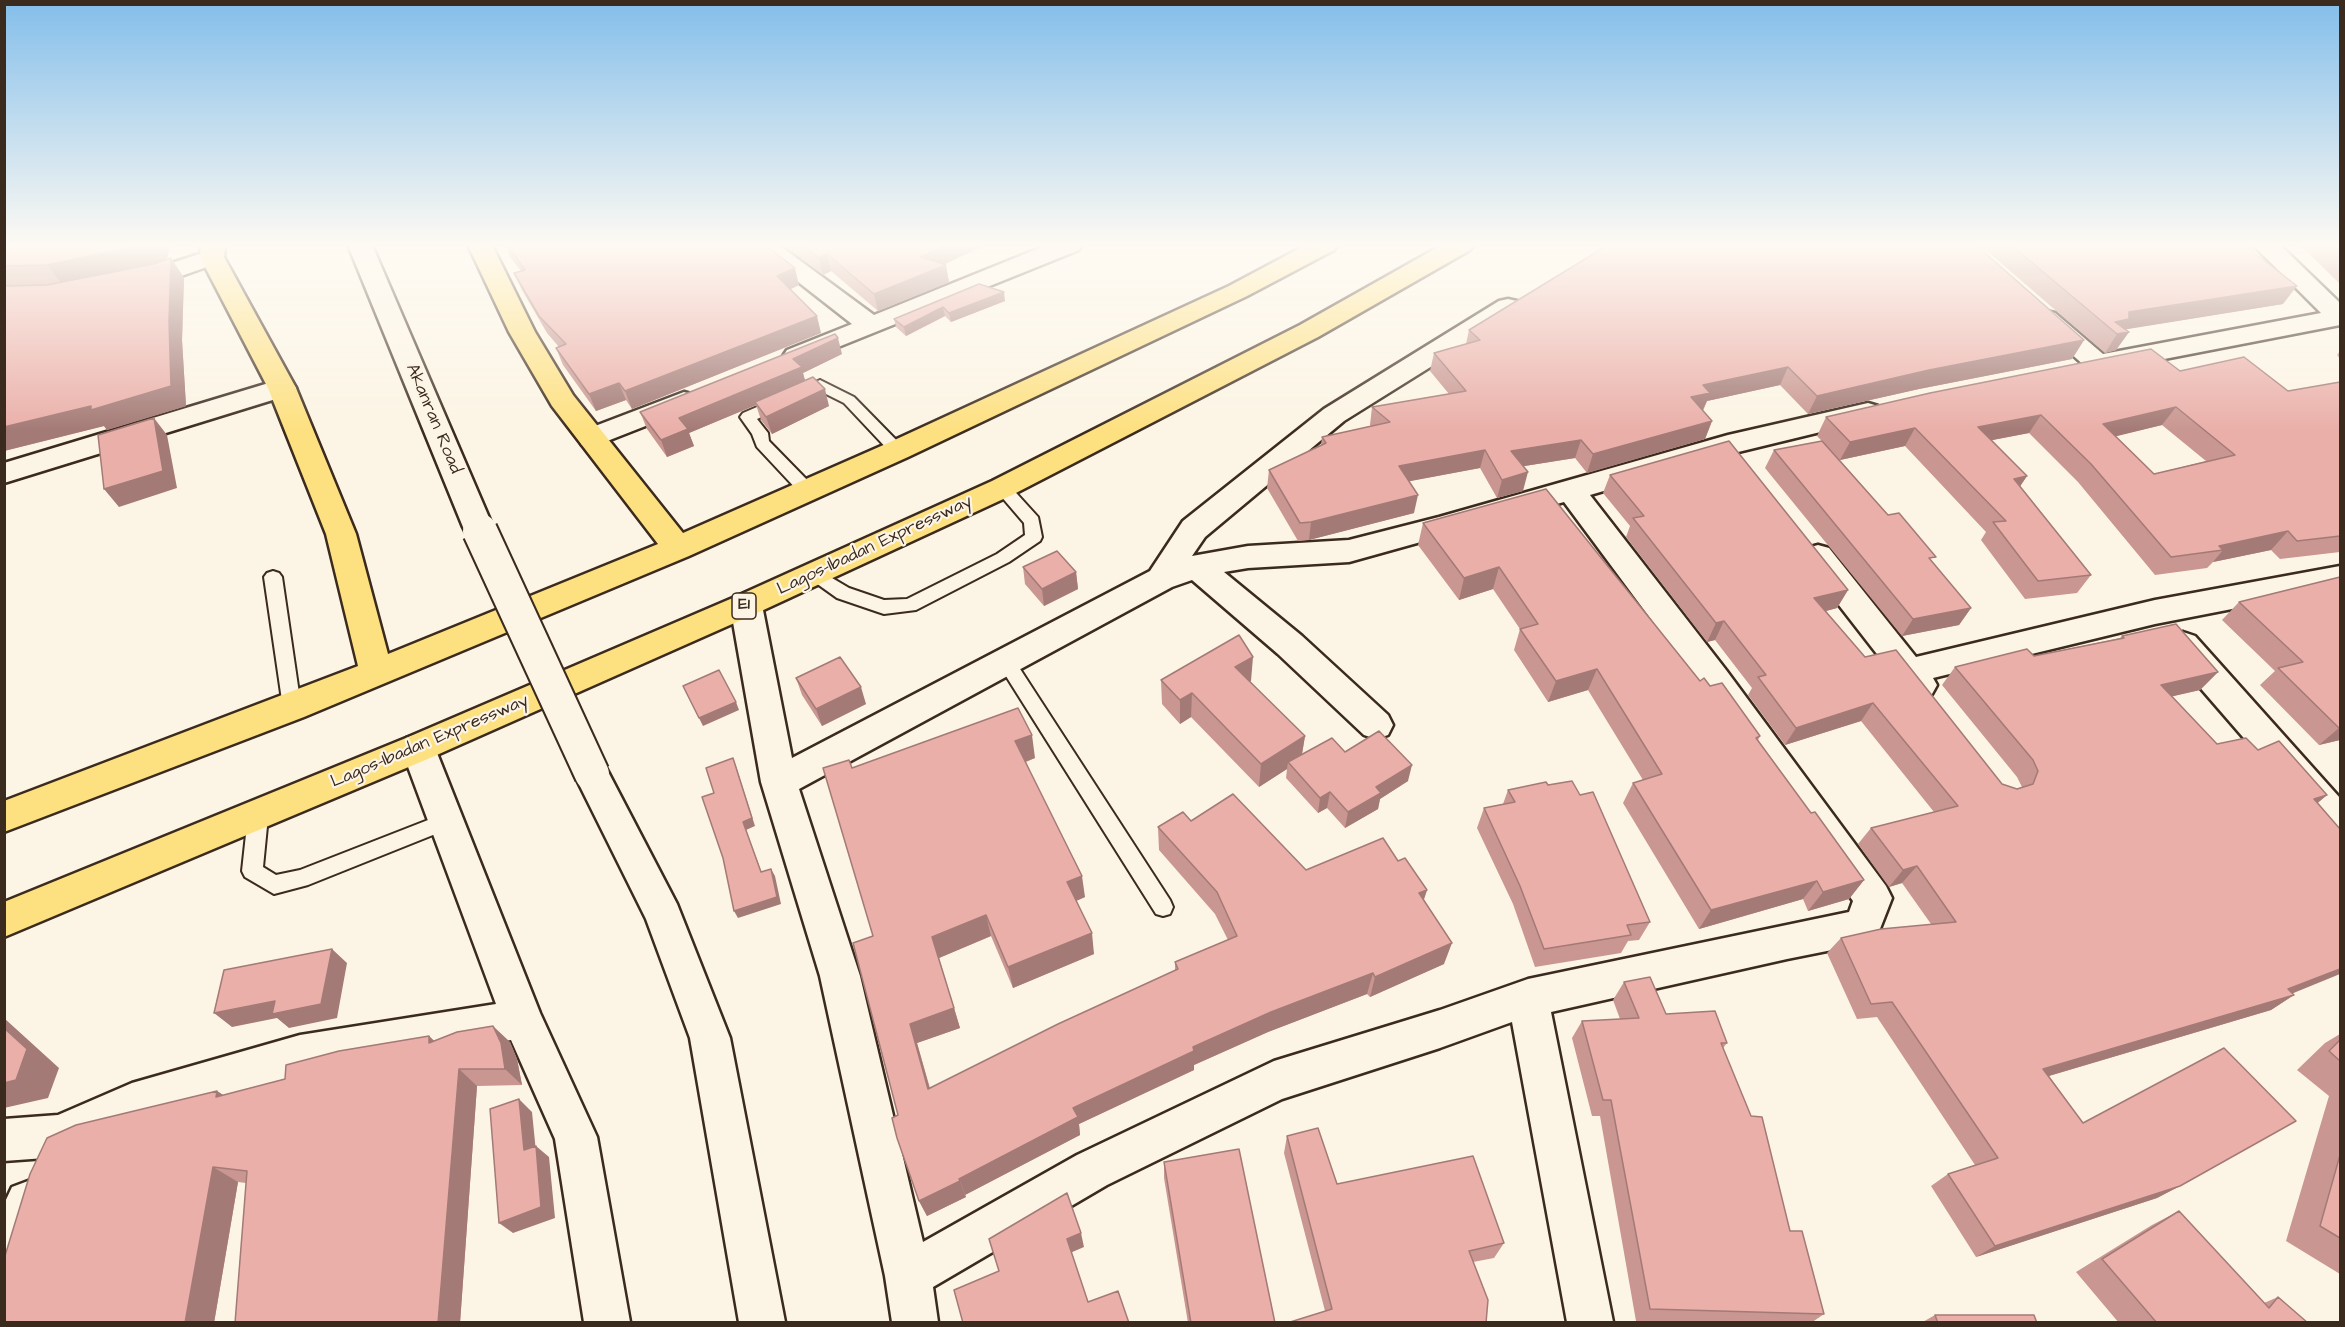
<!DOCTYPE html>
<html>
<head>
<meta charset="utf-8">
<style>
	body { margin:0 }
	#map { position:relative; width:2345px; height:1327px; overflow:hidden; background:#fcf5e5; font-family:"Architects Daughter",sans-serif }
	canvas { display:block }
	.frame { position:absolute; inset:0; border:6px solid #3b2a1e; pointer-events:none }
</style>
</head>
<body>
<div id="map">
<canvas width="2345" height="1327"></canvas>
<div class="frame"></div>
</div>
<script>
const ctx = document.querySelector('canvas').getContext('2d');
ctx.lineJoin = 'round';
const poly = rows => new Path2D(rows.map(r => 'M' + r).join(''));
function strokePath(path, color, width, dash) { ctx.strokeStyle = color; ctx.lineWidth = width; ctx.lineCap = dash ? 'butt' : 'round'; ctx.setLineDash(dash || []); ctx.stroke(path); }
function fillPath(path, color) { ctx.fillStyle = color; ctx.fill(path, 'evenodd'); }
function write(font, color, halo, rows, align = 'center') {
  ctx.font = font + ' "Architects Daughter",sans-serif'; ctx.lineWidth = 4.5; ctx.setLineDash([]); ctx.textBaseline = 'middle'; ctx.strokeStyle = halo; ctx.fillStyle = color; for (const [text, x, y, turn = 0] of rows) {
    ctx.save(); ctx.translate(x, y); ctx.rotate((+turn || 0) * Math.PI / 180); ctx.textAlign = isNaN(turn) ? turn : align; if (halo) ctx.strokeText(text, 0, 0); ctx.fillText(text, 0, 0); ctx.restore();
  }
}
const service = poly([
	[820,380,854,397,906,450,904,454,898,455,892,454,844,403,820,391,757,419,768,433,769,441,812,485,814,489,812,493,806,495,800,493,757,447,752,434,740,417,743,413,820,380],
	[1002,482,1008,484,1038,517,1042,537,1040,541,1009,562,916,610,884,614,878,612,837,598,809,578,806,574,809,570,815,568,849,588,884,600,907,599,997,554,1025,535,1024,523,994,488,996,484,1002,482],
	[273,571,279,573,282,577,301,707,299,712,292,714,285,712,283,707,264,577,267,573,273,571],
	[1005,653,1011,655,1170,900,1173,907,1170,914,1163,916,1156,914,999,665,996,660,999,655,1005,653],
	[258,808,265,810,268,816,263,867,276,875,300,870,446,813,453,815,456,821,453,827,308,885,274,894,245,877,242,871,248,816,251,810,258,808]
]);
const minor = poly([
	[751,245,779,245,874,315,1047,245,1082,245,1079,250,796,364,787,362,783,356,787,350,852,324,751,245],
	[2253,245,2280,245,2340,303,2340,325,2097,372,2088,369,2033,319,2037,313,2046,311,2055,313,2103,354,2321,313,2253,245],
	[212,250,221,252,224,257,221,262,167,281,133,288,124,285,120,280,124,275,153,269,212,250],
	[1508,299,1517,301,1521,307,1517,313,1344,421,1205,537,1192,556,1248,546,1349,540,1439,517,1728,435,1868,403,1878,406,1882,412,1878,418,1730,454,1590,495,1726,670,1886,886,1892,898,1876,939,1862,944,1787,959,1551,1012,1613,1322,1567,1322,1512,1022,1440,1048,1282,1099,1107,1185,933,1287,938,1322,892,1322,885,1276,820,976,761,782,730,605,735,597,746,593,757,597,762,605,792,758,1150,571,1183,521,1324,409,1499,301,1508,299],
	[1564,502,1702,688,1853,901,1849,912,1528,979,1440,1010,1274,1061,1077,1155,923,1242,860,976,799,789,1172,587,1192,580,1278,654,1364,735,1376,739,1388,735,1393,725,1388,715,1302,636,1224,572,1248,568,1349,562,1564,502],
	[282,379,292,382,296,388,292,394,4,483,4,463,282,379],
	[684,392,694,395,698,401,694,407,592,447,582,445,578,438,582,431,684,392],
	[1818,545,1829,548,1916,657,2155,600,2340,566,2340,588,2155,624,1933,678,1937,685,1932,694,1920,698,1908,694,1807,564,1803,556,1807,548,1818,545],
	[2183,632,2195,636,2340,798,2340,838,2327,834,2171,654,2167,645,2171,636,2183,632],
	[418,734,430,738,435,748,540,1013,597,1137,630,1322,584,1322,555,1139,511,1040,300,1075,136,1124,59,1157,4,1161,4,1119,58,1115,132,1083,300,1035,496,1004,401,748,406,738,418,734],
	[28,1181,44,1187,50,1203,29,1250,27,1269,20,1285,4,1291,4,1204,12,1187,28,1181]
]);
const secondary = poly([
	[348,245,372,245,493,527,489,535,478,538,467,535,463,527,348,245],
	[592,759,604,764,677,904,730,1038,785,1322,739,1322,690,1038,646,919,574,774,580,764,592,759]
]);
const motorway = poly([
	[201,245,225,245,224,257,296,388,356,534,388,654,658,544,552,406,509,332,468,245,492,245,535,332,573,395,683,533,888,443,1229,286,1306,245,1337,245,1334,250,1247,296,908,457,689,556,304,717,4,832,4,801,358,666,326,534,268,388,200,257,201,245],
	[1442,245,1473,245,1470,250,1318,337,1012,495,757,613,430,758,4,937,4,902,406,738,735,597,992,481,1300,325,1442,245]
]);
strokePath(service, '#3b2a1e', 4);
strokePath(minor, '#3b2a1e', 5);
strokePath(secondary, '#3b2a1e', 5);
strokePath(motorway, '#3b2a1e', 5);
fillPath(service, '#fcf5e5');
fillPath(minor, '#fcf5e5');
fillPath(secondary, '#fcf5e5');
fillPath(motorway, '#fde080');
const secondaryBridgeFar1 = poly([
	[478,527,481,533]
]);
const secondaryBridge = poly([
	[480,531,592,774]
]);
strokePath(secondaryBridgeFar1, '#3b2a1e', 31, []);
strokePath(secondaryBridge, '#3b2a1e', 38, []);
strokePath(secondaryBridgeFar1, '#fcf5e5', 27);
strokePath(secondaryBridge, '#fcf5e5', 34);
fillPath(poly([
	[4,245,170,245,167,260,171,258,184,278,182,340,186,406,107,430,104,426,4,451,4,286,52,284,4,286],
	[505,245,765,245,799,285,791,289,821,333,632,409,626,400,596,411,563,365,556,348,559,347,547,333,522,290,514,273,521,271,510,257],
	[783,245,985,245,945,264,949,282,878,311,831,271,823,275],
	[1980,245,2256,245,2253,249,2249,249,2283,304,2125,329,2129,332,2116,350,2105,353],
	[2300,245,2340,245,2340,284],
	[979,284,1005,301,951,322,945,316,906,336,896,327,894,319],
	[1469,330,2084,340,2072,359,1919,389,1808,414,1780,385,1707,401,1703,411,1712,421,1705,439,1587,473,1575,458,1524,466,1523,491,1497,498,1480,468,1409,481,1414,513,1309,540,1298,541,1267,488,1269,470,1321,445,1322,437,1371,426,1370,425,1372,407,1449,394,1430,371,1434,353,1466,344],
	[2340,351,2340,359,2337,355],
	[842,354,803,373,805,381,829,406,772,434,761,420,756,405,689,433,694,446,667,457,647,429,640,412],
	[2180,371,2288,391,2340,382,2340,552,2280,559,2271,550,2213,562,2207,568,2155,575,2078,482,2029,433,1992,440,2027,476,2020,486,2091,575,2077,593,2025,599,1981,540,1986,532,1905,446,1840,460,1888,515,1932,562,1971,608,1959,625,1902,636,1765,468,1774,450,1822,441,1817,436,1826,417],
	[2162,425,2206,461,2154,474,2115,436],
	[1610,475,1848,590,1837,608,1826,611,1865,657,2002,784,2017,789,2022,787,2017,777,1942,685,1955,667,2034,656,2120,638,2122,636,2218,672,2200,690,2172,696,2217,744,2258,750,2327,795,2317,803,2292,994,2294,995,2271,1010,2049,1076,2083,1123,2180,1186,2157,1198,1976,1257,1931,1186,1948,1174,1975,1165,1877,1017,1857,1019,1827,953,1841,938,1931,924,1902,883,1889,887,1858,844,1871,828,1934,812,1861,721,1785,745,1748,695,1752,688,1715,640,1707,642,1626,537,1630,526,1603,493],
	[1423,523,1710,686,1760,736,1758,740,1811,813,1864,880,1849,899,1808,911,1803,899,1699,929,1623,803,1633,783,1643,780,1588,690,1548,702,1514,650,1520,629,1493,589,1459,600,1418,545],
	[1023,567,1076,572,1078,589,1044,606,1025,584],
	[2340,577,2340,740,2319,745,2260,685,2275,671,2222,620,2239,602],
	[796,678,866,704,822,726,802,695],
	[1161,680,1251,681,1249,682,1305,736,1302,754,1345,752,1408,781,1380,799,1378,809,1345,828,1327,808,1318,813,1286,778,1287,769,1259,787,1191,717,1180,724,1162,704],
	[1035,758,1026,762,1085,897,1076,901,1094,954,1013,988,991,936,939,958,960,1028,917,1043,930,1088,1175,971,1175,962,1228,940,1215,914,1159,850,1158,827,1191,821,1306,870,1398,861,1427,890,1424,899,1444,964,1370,997,1367,994,1268,1032,1194,1065,1194,1070,1079,1124,1080,1135,965,1195,966,1197,927,1216,919,1201,898,1115,852,768],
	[1548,785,1650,922,1639,940,1628,941,1621,953,1535,967,1513,904,1477,828,1484,808,1503,804,1508,790],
	[1624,982,1666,1014,1727,1043,1723,1048,1790,1231,1824,1314,1811,1323,1691,1323,1636,1321,1600,1116,1592,1116,1572,1038,1582,1021,1620,1019,1613,1000],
	[2340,1034,2340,1274,2286,1241,2329,1096,2297,1070,2325,1043],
	[429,1036,434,1041,510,1042,517,1059,522,1085,477,1086,460,1323,235,1323,246,1183,238,1182,214,1323,4,1323,217,1091,223,1095,285,1079],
	[1287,1136,1337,1184,1504,1243,1494,1258,1473,1262,1325,1311,1284,1153],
	[1164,1162,1275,1323,1188,1323,1164,1178],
	[2179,1211,2264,1303,2278,1297,2308,1323,2119,1323,2076,1272,2152,1225],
	[1935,1315,2037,1323,1921,1323]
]), '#c99691');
fillPath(poly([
	[142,245,170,245,166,262,62,284,47,265],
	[946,245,985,245,924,274,921,257],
	[2226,245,2256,245,2253,249,2219,255],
	[827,254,831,271,823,275,819,258],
	[171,258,184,278,182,340,186,406,107,430,104,426,4,451,4,427,169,321],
	[946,265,949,282,878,311,874,294],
	[795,268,799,285,782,293,777,276],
	[2297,286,2283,304,2122,330,2129,332,2116,350,2105,353,2117,334,2115,322,2129,312],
	[1004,292,1005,301,951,322,949,313],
	[943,307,945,316,906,336,904,327],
	[817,316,821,333,632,409,625,391],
	[838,338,842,354,803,373,806,384,755,402,756,405,689,433,694,446,667,457,661,440,679,418,793,359],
	[2084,340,2072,359,1919,389,1808,414,1817,396,1929,370],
	[1788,367,1780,385,1707,401,1702,411,1691,397,1703,385],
	[619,383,626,400,596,411,589,394],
	[825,389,829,406,772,434,766,417],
	[2176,407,2162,425,2089,443,2103,424],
	[2041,415,2029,433,1967,445,1978,427],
	[154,418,167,435,177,488,119,507,104,489],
	[1712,421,1705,439,1587,473,1593,454],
	[1915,428,1905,446,1840,460,1850,442],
	[1581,440,1575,458,1506,469,1511,451],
	[1485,450,1480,468,1395,484,1399,466],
	[1528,472,1523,491,1497,498,1502,480],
	[2027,476,2015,494,2014,479],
	[1418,495,1414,513,1309,540,1311,522],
	[2288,531,2271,550,2213,562,2223,550,2219,546],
	[1499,567,1493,589,1459,600,1464,578],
	[1076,572,1078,589,1044,606,1042,589],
	[1848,590,1837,608,1804,617,1814,598],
	[1971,608,1959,625,1902,636,1913,619],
	[1724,621,1715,640,1707,642,1716,623],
	[1253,657,1251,681,1233,692,1235,667],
	[1597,669,1588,690,1548,702,1556,681],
	[2218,672,2200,690,2144,703,2161,685],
	[861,687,866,704,822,726,816,709],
	[1192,693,1191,717,1180,724,1180,700],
	[736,702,739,710,703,726,699,718],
	[1873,703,1861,721,1785,745,1796,728],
	[2340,727,2340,740,2319,745,2339,728],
	[1032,735,1035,758,1019,764,1015,741],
	[1305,736,1301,760,1288,762,1287,769,1259,787,1261,764],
	[733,758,736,766,755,826,746,830,764,879,761,872,743,822],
	[1412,765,1408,781,1380,799,1378,809,1345,828,1348,812,1376,787],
	[1330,792,1327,808,1318,813,1320,798],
	[2327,795,2306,813,2314,799],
	[1917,866,1902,883,1889,887,1903,870],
	[771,869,775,876,781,904,738,918,734,911],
	[1082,876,1085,897,1069,904,1067,882],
	[1864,880,1849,899,1808,911,1823,892],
	[1817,881,1803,899,1699,929,1711,910],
	[1427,890,1420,911,1419,893],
	[986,915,991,936,939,958,932,937],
	[1092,933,1094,954,1013,988,1008,967],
	[1452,943,1444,964,1370,997,1375,977],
	[332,949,347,963,337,1018,289,1028,277,1018,232,1027,214,1013],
	[2340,969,2340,974,2274,1001,2294,995,2271,1010,2025,1083,2043,1069,2288,989],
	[1373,973,1367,994,1268,1032,1194,1065,1194,1070,1079,1124,1080,1135,965,1195,959,1179,1073,1108,1193,1047,1271,1012],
	[954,1008,960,1028,917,1043,935,1108,928,1089,910,1024],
	[4,1018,59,1068,48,1098,4,1108],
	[493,1026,510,1042,517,1059,522,1085,505,1069],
	[429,1036,447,1053,429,1043],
	[459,1069,477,1086,460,1323,438,1323],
	[217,1091,241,1107,216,1097],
	[519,1099,532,1112,537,1162,524,1150],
	[536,1146,549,1157,555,1218,513,1233,499,1223],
	[213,1167,238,1182,214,1323,185,1323],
	[960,1181,966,1197,927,1216,919,1201],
	[2180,1186,2157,1198,1976,1257,1995,1246],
	[1081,1233,1084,1247,1070,1253,1067,1239]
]), '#a47a76');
const building = poly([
	[4,245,142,245,47,265,4,266,4,245],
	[507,245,765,245,795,268,777,276,817,316,625,391,619,383,589,394,556,348,566,344,539,316,514,273,525,270,507,245],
	[802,245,946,245,921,257,946,265,874,294,827,254,819,258,802,245],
	[1608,245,1976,245,2084,340,1929,370,1817,396,1788,367,1703,385,1710,393,1691,397,1712,421,1593,454,1581,440,1511,451,1528,472,1502,480,1485,450,1399,466,1418,495,1311,522,1300,523,1269,470,1326,443,1322,437,1390,422,1372,407,1466,391,1434,353,1480,340,1469,330,1608,245],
	[2011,245,2244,245,2297,286,2129,312,2129,319,2115,322,2129,332,2117,334,2011,245],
	[2334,245,2340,245,2340,252,2334,245],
	[171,258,169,321,171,386,91,410,91,406,4,427,4,286,47,285,154,264,171,258],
	[979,284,1004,292,949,313,943,307,904,327,894,319,979,284],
	[835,334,838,338,793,359,802,367,679,418,688,429,661,440,640,412,835,334],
	[2151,349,2180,371,2244,357,2288,391,2340,382,2340,536,2297,541,2288,531,2219,546,2223,550,2171,557,2091,464,2041,415,1978,427,2027,476,2014,479,2091,575,2038,581,1993,522,2006,521,1915,428,1850,442,1826,417,1930,393,2151,349],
	[2176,407,2235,455,2154,474,2103,424,2176,407],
	[813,377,825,389,766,417,755,402,813,377],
	[154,418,163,471,104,489,98,435,154,418],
	[1729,441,1848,590,1814,598,1865,657,1896,650,2002,784,2017,789,2033,784,2038,771,2033,760,1955,667,2027,649,2034,656,2124,638,2122,636,2176,624,2218,672,2161,685,2217,744,2246,738,2258,750,2279,741,2327,795,2314,799,2340,829,2340,969,2288,989,2294,995,2043,1069,2083,1123,2224,1048,2296,1121,2180,1186,1995,1246,1948,1174,1998,1158,1892,1002,1871,1004,1841,938,1881,929,1956,922,1917,866,1903,870,1871,828,1958,806,1873,703,1796,728,1758,677,1766,675,1724,621,1716,623,1633,518,1644,516,1610,475,1729,441],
	[1822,441,1888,515,1899,513,1936,557,1929,558,1971,608,1913,619,1774,450,1822,441],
	[1546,489,1700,681,1704,678,1710,686,1722,683,1760,736,1756,738,1811,813,1815,812,1864,880,1823,892,1817,881,1711,910,1633,783,1662,774,1597,669,1556,681,1520,629,1538,624,1499,567,1464,578,1423,523,1546,489],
	[1057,551,1076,572,1042,589,1023,567,1057,551],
	[2340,577,2340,727,2339,728,2278,668,2303,662,2239,602,2340,577],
	[1239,635,1253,657,1235,667,1305,736,1261,764,1192,693,1180,700,1161,680,1239,635],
	[840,657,861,687,816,709,796,678,840,657],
	[719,670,736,702,699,718,683,686,719,670],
	[1018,708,1032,735,1015,741,1082,876,1067,882,1092,933,1008,967,986,915,932,937,954,1008,910,1024,928,1089,1058,1024,1178,969,1175,962,1237,936,1217,892,1158,827,1183,812,1191,821,1233,794,1306,870,1383,838,1398,861,1405,858,1427,890,1419,893,1452,943,1375,977,1373,973,1271,1012,1193,1047,1194,1051,1073,1108,1078,1117,959,1179,960,1181,919,1201,897,1138,892,1118,898,1115,853,943,873,936,823,768,849,760,852,768,1018,708],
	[1379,731,1412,765,1376,787,1381,793,1348,812,1330,792,1320,798,1288,762,1332,738,1345,752,1379,731],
	[733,758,752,818,743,822,761,872,771,869,777,897,734,911,723,858,702,797,714,793,706,768,733,758],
	[1572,781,1580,795,1593,792,1650,922,1627,925,1631,935,1544,949,1520,886,1484,808,1515,802,1508,790,1546,782,1548,785,1572,781],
	[332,949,321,1004,272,1014,275,1001,214,1013,224,970,332,949],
	[1650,977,1666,1014,1715,1011,1727,1043,1721,1043,1751,1116,1762,1117,1790,1231,1802,1231,1824,1314,1650,1309,1611,1100,1603,1100,1582,1021,1639,1018,1624,982,1650,977],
	[493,1026,501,1043,505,1069,459,1069,438,1323,235,1323,247,1171,213,1167,185,1323,4,1323,4,1259,30,1174,47,1138,76,1125,217,1091,216,1097,285,1079,286,1065,339,1051,429,1036,429,1043,457,1032,493,1026],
	[4,1028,27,1049,16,1080,4,1083,4,1028],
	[2340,1040,2340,1061,2329,1051,2340,1040],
	[519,1099,524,1150,536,1146,541,1207,499,1223,490,1109,519,1099],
	[1318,1128,1337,1184,1473,1156,1504,1243,1469,1251,1488,1300,1486,1323,1287,1323,1332,1309,1287,1136,1318,1128],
	[1239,1149,1275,1323,1191,1323,1164,1162,1239,1149],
	[2340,1155,2340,1238,2320,1226,2340,1155],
	[1067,1193,1081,1233,1067,1239,1088,1302,1118,1291,1129,1323,963,1323,954,1290,999,1271,989,1239,1067,1193],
	[2179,1211,2269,1308,2278,1297,2308,1323,2157,1323,2102,1259,2179,1211],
	[1935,1315,2034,1315,2037,1323,1938,1323,1935,1315]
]);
fillPath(building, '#eaafa9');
strokePath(building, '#a47a76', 1.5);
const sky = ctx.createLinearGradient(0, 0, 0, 431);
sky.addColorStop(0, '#83beea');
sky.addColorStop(0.57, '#fefaf3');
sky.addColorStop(1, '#fefaf300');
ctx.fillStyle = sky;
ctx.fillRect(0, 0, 2345, 431);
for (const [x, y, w] of [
	[744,606,24]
]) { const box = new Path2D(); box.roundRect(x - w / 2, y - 13, w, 26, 4.5); ctx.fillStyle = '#fcf5e5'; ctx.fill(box); strokePath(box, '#3b2a1e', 1.5); }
write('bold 16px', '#3b2a1e', null, [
	["E1",744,606]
]);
write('18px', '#3b2a1e', '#fcf5e5', [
	["Akanran Road",433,419,67],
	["Lagos-Ibadan Expressway",875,546,-25],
	["Lagos-Ibadan Expressway",430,742,-23]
]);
</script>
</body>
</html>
